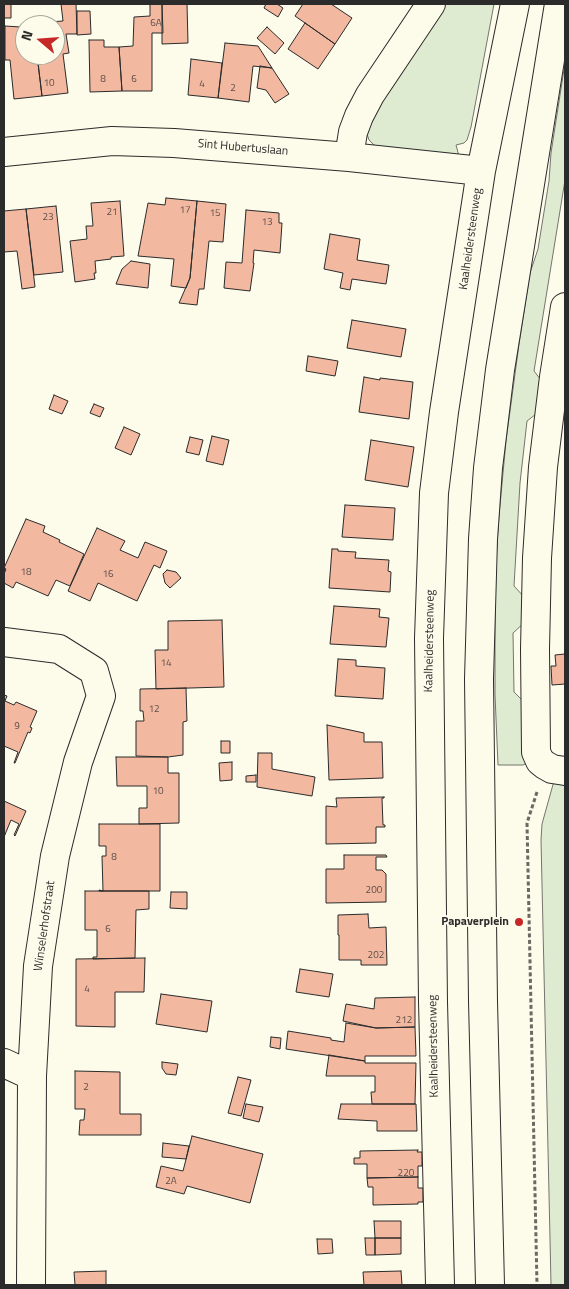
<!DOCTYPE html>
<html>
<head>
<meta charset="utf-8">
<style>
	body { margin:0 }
	#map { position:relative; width:569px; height:1289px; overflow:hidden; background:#fdfbea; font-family:"Titillium Web",sans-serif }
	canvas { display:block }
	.frame { position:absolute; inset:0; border:5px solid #2b2b2b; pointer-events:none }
	.north { position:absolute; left:15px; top:15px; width:50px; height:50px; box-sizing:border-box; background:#fdfbea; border:1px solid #a9a89e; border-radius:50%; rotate:288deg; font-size:14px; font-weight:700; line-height:20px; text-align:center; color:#2b2b2b }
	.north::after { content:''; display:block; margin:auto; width:18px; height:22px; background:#c62828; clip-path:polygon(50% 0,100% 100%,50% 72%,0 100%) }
</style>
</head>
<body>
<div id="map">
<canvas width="569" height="1289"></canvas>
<div class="frame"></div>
<div class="north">N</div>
</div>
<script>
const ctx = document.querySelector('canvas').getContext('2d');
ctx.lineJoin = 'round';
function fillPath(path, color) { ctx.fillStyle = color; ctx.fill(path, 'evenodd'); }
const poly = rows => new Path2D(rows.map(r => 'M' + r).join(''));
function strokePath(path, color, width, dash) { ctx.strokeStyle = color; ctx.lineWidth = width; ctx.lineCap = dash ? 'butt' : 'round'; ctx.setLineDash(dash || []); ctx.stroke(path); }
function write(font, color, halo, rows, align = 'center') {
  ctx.font = font + ' "Titillium Web",sans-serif'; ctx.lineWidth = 4; ctx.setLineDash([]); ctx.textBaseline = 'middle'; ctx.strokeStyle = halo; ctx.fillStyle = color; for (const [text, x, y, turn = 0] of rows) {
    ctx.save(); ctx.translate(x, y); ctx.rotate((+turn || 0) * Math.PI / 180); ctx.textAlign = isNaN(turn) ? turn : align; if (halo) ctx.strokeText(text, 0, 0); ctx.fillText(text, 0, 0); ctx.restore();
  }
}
const green = poly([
	[445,4,494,4,471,127,467,140,464,143,456,145,459,156,380,149,374,145,369,140,366,131,369,118,445,4],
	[565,63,565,180,534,371,544,384,540,411,527,421,520,483,514,586,526,599,525,622,513,633,514,692,526,704,530,762,523,765,498,765,495,695,495,574,499,516,506,441,519,344,530,273,538,249,549,181,551,153,565,63],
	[554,781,565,783,565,1285,551,1285,550,1238,541,840,542,824,554,781]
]);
fillPath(green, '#deebd1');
strokePath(green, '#74746e', 1);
const building = poly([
	[4,4,11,4,11,18,4,18,4,4],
	[61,4,76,4,77,34,66,34,69,53,63,54,68,93,42,96,37,55,55,55,55,25,49,25,48,22,63,21,61,4],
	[150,4,162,4,163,33,152,33,152,91,122,91,119,47,133,46,134,17,150,16,150,4],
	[162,4,187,4,188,43,162,44,162,4],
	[266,4,277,4,283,8,278,17,264,8,266,4],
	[303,4,331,4,352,18,335,44,295,16,303,4],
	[77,11,90,11,91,34,77,35,77,11],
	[305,23,335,44,318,69,288,49,305,23],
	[5,26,21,27,21,44,25,43,25,55,37,55,42,96,14,99,10,60,5,60,5,26],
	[267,27,284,43,275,54,257,38,267,27],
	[89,40,104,40,104,47,119,47,122,91,90,92,89,40],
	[225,43,258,46,272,68,253,66,249,102,218,98,225,43],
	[191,59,222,63,218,98,188,95,191,59],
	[260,66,272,68,289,94,275,103,266,90,257,88,260,66],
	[166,198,197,201,190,278,186,288,171,286,174,259,138,256,148,203,165,205,166,198],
	[120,201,124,256,111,257,111,259,95,261,96,273,94,273,95,279,75,282,70,241,87,239,86,226,93,226,91,203,120,201],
	[197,201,226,204,223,242,209,241,204,289,199,289,197,305,179,303,190,278,197,201],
	[56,206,63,272,34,275,26,209,56,206],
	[26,209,35,287,22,289,17,251,4,252,4,211,26,209],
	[246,210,279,213,279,223,282,223,280,253,254,250,253,263,254,263,250,291,224,288,226,262,242,263,246,210],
	[330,234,360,239,357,260,389,265,386,284,352,279,350,290,340,288,343,273,324,269,330,234],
	[131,261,150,264,148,288,116,284,122,269,131,261],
	[352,320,406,329,401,357,347,348,352,320],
	[308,356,338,361,335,376,306,371,308,356],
	[364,377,380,380,380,378,413,382,409,419,359,412,364,377],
	[54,395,68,401,62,414,49,409,54,395],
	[94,404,104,408,100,417,90,413,94,404],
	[124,427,140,434,131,455,115,448,124,427],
	[212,436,229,440,223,465,206,461,212,436],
	[190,437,203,440,199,455,186,452,190,437],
	[371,440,414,447,408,487,365,480,371,440],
	[345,505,395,508,393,540,342,537,345,505],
	[26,519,45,526,43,532,60,540,59,542,84,554,70,586,56,580,48,596,16,582,13,588,4,583,4,574,6,569,4,568,26,519],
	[97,528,125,541,120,550,138,558,145,542,167,551,160,568,154,565,137,601,98,583,90,601,68,591,97,528],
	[332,549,338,549,338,551,356,552,355,558,389,560,388,571,391,572,390,592,329,588,332,549],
	[167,570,176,572,181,578,170,588,165,583,163,574,167,570],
	[334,606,380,609,379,617,389,618,386,647,330,644,334,606],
	[222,620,224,687,156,689,155,650,168,650,168,621,222,620],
	[565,654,565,684,552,685,551,666,556,666,555,655,565,654],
	[338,659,356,660,356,666,385,668,383,699,335,696,338,659],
	[186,688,187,721,183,722,183,755,168,757,136,756,136,721,144,721,143,711,140,711,140,689,186,688],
	[4,695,7,696,5,701,14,705,16,702,37,711,30,727,32,728,30,733,28,732,15,763,14,763,18,752,4,746,4,695],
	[327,725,364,733,364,742,382,742,383,778,329,780,327,725],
	[221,741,230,741,230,753,221,753,221,741],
	[258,753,272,753,272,769,315,777,312,796,257,787,258,753],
	[116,757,168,757,168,773,179,773,179,823,139,824,139,808,147,808,147,786,117,786,116,757],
	[232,762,232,780,220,781,219,763,232,762],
	[256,775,256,782,246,782,246,776,256,775],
	[384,797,384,798,382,798,383,825,385,825,385,827,376,827,376,843,326,844,326,806,337,807,336,798,384,797],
	[4,801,26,811,15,836,14,835,19,824,11,820,4,837,4,801],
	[99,824,160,824,160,891,99,891,99,890,103,891,102,856,106,856,106,846,99,846,99,824],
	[344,855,386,855,387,857,376,857,376,870,382,870,386,874,386,902,326,903,326,869,344,869,344,855],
	[85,891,149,891,149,909,136,910,135,958,93,959,93,957,97,957,97,930,85,930,85,891],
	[171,892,187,892,187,909,170,908,171,892],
	[368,914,369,928,386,927,387,965,361,965,361,960,339,960,339,935,338,935,338,915,368,914],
	[145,958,144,992,115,992,115,1027,76,1026,76,959,145,958],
	[300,969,333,974,329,997,296,992,300,969],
	[161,994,212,1001,207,1032,156,1024,161,994],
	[415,997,415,1027,376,1028,343,1021,346,1004,374,1009,375,998,415,997],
	[346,1023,376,1028,415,1027,416,1056,365,1056,365,1061,286,1049,288,1031,331,1038,331,1040,344,1042,346,1023],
	[271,1037,281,1038,280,1049,270,1047,271,1037],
	[329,1055,365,1061,365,1063,416,1063,415,1104,372,1104,371,1092,375,1092,375,1076,326,1076,329,1055],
	[162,1062,178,1064,176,1075,166,1074,162,1068,162,1062],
	[75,1071,120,1072,120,1114,141,1114,141,1135,79,1135,80,1120,84,1120,85,1109,75,1109,75,1071],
	[238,1077,251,1080,241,1116,228,1113,238,1077],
	[246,1104,263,1107,259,1122,243,1118,246,1104],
	[341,1104,416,1104,417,1131,377,1131,377,1121,338,1119,341,1104],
	[192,1136,263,1154,250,1203,187,1186,184,1194,156,1187,161,1166,183,1171,192,1136],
	[163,1143,189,1146,186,1159,162,1157,163,1143],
	[418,1150,417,1152,422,1152,422,1166,418,1166,418,1177,367,1178,367,1164,354,1164,354,1158,360,1158,360,1151,418,1150],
	[418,1177,418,1188,423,1188,423,1202,418,1202,418,1204,373,1205,373,1187,368,1187,367,1178,418,1177],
	[374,1221,401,1221,401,1238,375,1238,374,1221],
	[365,1238,375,1238,375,1255,366,1255,365,1238],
	[375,1238,401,1238,401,1254,375,1255,375,1238],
	[317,1239,332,1239,333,1253,318,1254,317,1239],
	[106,1271,106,1285,75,1285,74,1272,106,1271],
	[401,1271,402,1285,364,1285,363,1272,401,1271]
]);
fillPath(building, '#f2b8a0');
strokePath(building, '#2b2b2b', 1);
const minor = poly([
	[4,152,112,141,174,143,349,157,481,171],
	[349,157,353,132,359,116,370,95,431,4],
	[565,307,554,377,543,467,537,558,535,649,536,752,540,761,545,765,552,769,565,771],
	[4,642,59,649,94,671,101,696,78,762,55,856,38,966,32,1076,31,1285],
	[4,1063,32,1076],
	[440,1285,433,1002,429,638,434,493,444,412,481,171,515,4],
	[490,1285,483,1001,479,679,483,539,488,468,500,370,559,4]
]);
strokePath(minor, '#2b2b2b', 30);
strokePath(poly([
	[537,792,527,823,537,1285]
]), '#6a6964', 3, [4, 2.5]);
strokePath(minor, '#fdfbea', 28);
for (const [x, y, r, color] of [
	[519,922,5,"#c62828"]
]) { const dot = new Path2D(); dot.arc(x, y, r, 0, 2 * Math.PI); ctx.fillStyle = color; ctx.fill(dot); strokePath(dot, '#fdfbea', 2); }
write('10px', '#5d4e48', null, [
	["6A",156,24],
	["8",103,80],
	["6",134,80],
	["10",49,84],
	["4",202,85],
	["2",233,89],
	["17",185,211],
	["21",112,213],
	["15",215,214],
	["23",48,218],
	["13",267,223],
	["18",26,573],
	["16",108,575],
	["14",166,664],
	["12",154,710],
	["9",17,727],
	["10",158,792],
	["8",114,858],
	["200",374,891],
	["6",108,930],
	["202",376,956],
	["4",87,990],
	["212",404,1021],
	["2",86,1088],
	["220",406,1174],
	["2A",171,1182]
]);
write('12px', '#2b2b2b', '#fdfbea', [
	["Sint Hubertuslaan",243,148,5],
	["Kaalheidersteenweg",471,239,-82],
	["Kaalheidersteenweg",430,641,-89],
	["Winselerhofstraat",45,926,-82],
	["Kaalheidersteenweg",434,1046,-91]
]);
write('bold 12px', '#2b2b2b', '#fdfbea', [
	["Papaverplein",509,922]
], 'right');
</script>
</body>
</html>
